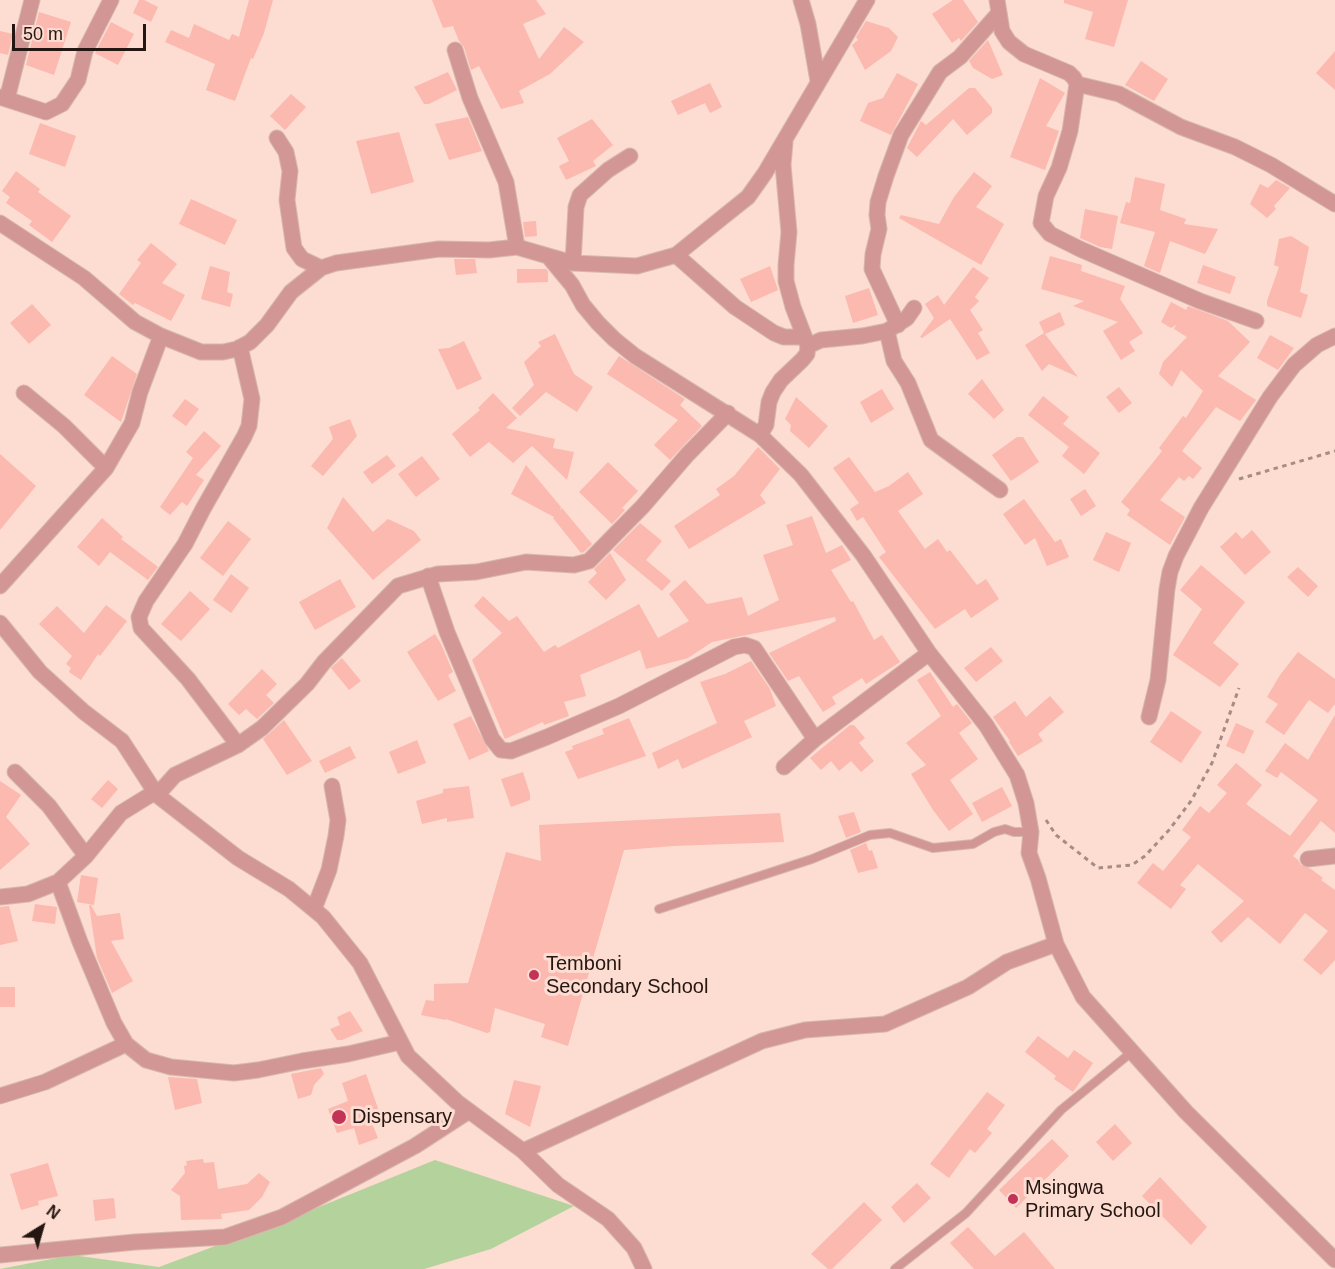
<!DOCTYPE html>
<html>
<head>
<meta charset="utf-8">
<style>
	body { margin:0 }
	#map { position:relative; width:1335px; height:1269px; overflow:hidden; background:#fddcd1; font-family:Helvetica,sans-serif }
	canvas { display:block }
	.north { position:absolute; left:12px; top:1197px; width:60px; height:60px; -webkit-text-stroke:4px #fddcd1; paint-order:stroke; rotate:37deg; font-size:16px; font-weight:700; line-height:24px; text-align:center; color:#241611 }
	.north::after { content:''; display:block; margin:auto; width:21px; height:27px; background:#241611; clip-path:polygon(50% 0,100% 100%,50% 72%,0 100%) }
	.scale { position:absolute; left:12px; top:24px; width:134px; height:27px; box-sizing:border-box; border:3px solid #241611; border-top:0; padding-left:8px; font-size:18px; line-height:21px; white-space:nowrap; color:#241611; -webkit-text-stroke:4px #fddcd1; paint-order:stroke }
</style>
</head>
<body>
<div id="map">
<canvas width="1335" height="1269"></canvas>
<div class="north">N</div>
<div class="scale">50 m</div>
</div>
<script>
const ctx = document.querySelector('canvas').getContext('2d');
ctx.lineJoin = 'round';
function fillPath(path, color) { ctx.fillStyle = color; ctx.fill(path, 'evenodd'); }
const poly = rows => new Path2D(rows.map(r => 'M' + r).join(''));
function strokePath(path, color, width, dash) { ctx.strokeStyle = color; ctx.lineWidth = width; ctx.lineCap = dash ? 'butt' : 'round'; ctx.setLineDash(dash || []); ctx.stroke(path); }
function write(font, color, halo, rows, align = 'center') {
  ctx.font = font + ' Helvetica,sans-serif'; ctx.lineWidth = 6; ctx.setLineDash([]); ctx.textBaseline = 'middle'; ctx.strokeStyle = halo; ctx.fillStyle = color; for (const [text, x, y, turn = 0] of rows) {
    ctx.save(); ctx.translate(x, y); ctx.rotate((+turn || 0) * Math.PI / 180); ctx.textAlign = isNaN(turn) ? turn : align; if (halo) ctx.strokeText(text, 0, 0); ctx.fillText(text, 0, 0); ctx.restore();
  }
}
fillPath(poly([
	[435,1160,574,1206,491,1249,424,1269,0,1269,72,1255,159,1267,309,1211]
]), '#b4d39c');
fillPath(poly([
	[139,0,144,0,158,7,151,22,133,13],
	[249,0,273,0,264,33,253,59,251,58,235,101,206,90,215,64,165,42,171,30,189,38,194,24,229,40,232,34,239,37],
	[432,0,536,0,546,14,523,24,539,59,564,27,584,42,550,74,519,91,524,103,501,109,479,66,471,70,464,47,459,41,453,26,443,28],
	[953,0,963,0,978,22,961,41,959,38,952,43,932,14],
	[1064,0,1128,0,1114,47,1085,39,1093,12,1064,3],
	[39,12,71,22,54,75,26,65],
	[866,21,889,28,898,37,891,51,865,70,852,45,858,40,856,37],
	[111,22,134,34,118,65,95,53],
	[0,31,13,34,8,55,0,53],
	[988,40,1003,75,992,79,973,68,969,61],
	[1335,51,1335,90,1316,73],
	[1141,61,1168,79,1154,101,1125,85],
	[448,72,457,90,429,104,424,104,414,87],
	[897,73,918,84,891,135,860,121,868,103,883,98],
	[1040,78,1065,93,1046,126,1059,131,1045,170,1010,157],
	[710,83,722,107,710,113,705,103,678,115,671,101],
	[969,88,975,88,992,108,992,113,967,135,953,119,917,157,907,148,921,121,926,125],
	[291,94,306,107,285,130,270,116],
	[468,117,482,151,449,160,435,124],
	[592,119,613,145,593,161,596,166,566,180,559,166,569,161,557,138],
	[40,123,76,136,65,167,29,154],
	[399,132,414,182,371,194,356,141],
	[16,171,40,189,38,192,71,216,52,242,29,225,32,221,6,203,10,197,2,191],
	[974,172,992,186,976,207,1004,224,981,265,899,218,901,215,939,224,954,197],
	[1135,177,1165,184,1160,210,1186,219,1184,224,1218,229,1205,254,1170,241,1160,273,1144,266,1155,232,1120,223,1126,202,1130,203],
	[1276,180,1290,188,1274,206,1276,209,1267,218,1250,204,1260,184,1268,188],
	[191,199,237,220,225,245,179,224],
	[1085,209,1118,216,1112,249,1100,247,1080,238],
	[536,221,537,236,525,237,523,222],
	[1291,236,1309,247,1300,292,1308,295,1301,318,1267,306,1267,301,1279,267,1274,265,1279,239],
	[151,243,177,264,162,283,185,295,171,321,135,303,133,305,119,294,141,263,137,260],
	[1050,256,1082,265,1081,271,1125,286,1120,299,1143,333,1129,342,1135,351,1121,360,1103,331,1118,322,1073,306,1084,301,1041,289],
	[454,259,475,259,477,273,456,275],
	[1203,265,1236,277,1230,294,1197,283],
	[210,266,230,272,227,292,233,294,230,307,201,299],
	[770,266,778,290,751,302,740,279],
	[973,267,989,278,975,297,979,301,970,310,983,330,978,333,990,353,977,360,950,319,922,338,920,337,934,318,925,304,938,295,944,305],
	[517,269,546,269,548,271,548,282,517,283],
	[869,288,878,315,853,323,845,296],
	[1171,302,1186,310,1188,306,1228,321,1250,342,1218,376,1256,400,1240,421,1216,407,1182,451,1202,468,1193,479,1189,476,1184,481,1179,477,1160,500,1185,517,1170,545,1127,515,1130,510,1121,502,1155,460,1162,451,1159,448,1183,416,1186,418,1203,391,1181,370,1172,387,1159,374,1163,362,1187,337,1174,329,1176,325,1171,328,1161,322],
	[32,304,51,325,29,344,10,323],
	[1060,312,1065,325,1045,334,1078,377,1049,364,1042,371,1025,345,1044,333,1039,322],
	[555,334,574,374,593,387,577,412,546,392,520,416,512,408,534,385,524,362,541,346,538,342],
	[1270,335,1294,348,1278,370,1257,358],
	[464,341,482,379,457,390,438,349,449,348],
	[112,356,137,374,121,422,84,395],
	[619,356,685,399,680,405,702,426,670,460,654,445,678,420,607,374],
	[982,379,1004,410,994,419,968,394],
	[1119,387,1132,403,1119,413,1106,397],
	[882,389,894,409,871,423,860,402],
	[493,393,517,418,506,428,555,439,553,448,574,452,567,480,532,446,513,463,489,442,470,457,452,434,480,410,478,408],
	[1043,396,1069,417,1063,424,1100,453,1084,474,1062,456,1069,447,1028,415],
	[796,397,828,426,809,448,790,431,791,425,785,419],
	[185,399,199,409,186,426,172,416],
	[350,419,357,436,323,476,311,466,333,439,329,427],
	[204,431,221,446,196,475,204,480,187,506,182,502,170,515,160,507,193,458,186,452],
	[1017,437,1023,437,1039,462,1011,481,992,455],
	[758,447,780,469,760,495,766,503,689,549,674,526,720,495,716,489,734,476],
	[0,454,36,486,0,530],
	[387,455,396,466,372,484,363,472],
	[422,456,440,479,416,497,398,474],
	[849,457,875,492,889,486,908,472,923,494,898,511,925,549,938,539,947,552,950,550,977,585,986,579,999,599,971,618,965,609,935,629,879,557,886,552,863,517,857,521,850,509,859,503,833,468],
	[608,462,638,491,622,508,625,510,612,524,579,492],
	[526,465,561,507,560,510,562,508,592,544,584,552,581,553,553,518,554,517,511,494],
	[1085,489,1096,506,1081,516,1070,499],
	[343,497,373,532,388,519,414,531,421,540,373,580,327,528],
	[1024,499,1055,542,1061,539,1069,557,1047,566,1035,538,1025,545,1003,514],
	[812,516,826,553,842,545,851,560,831,570,851,602,853,601,874,640,882,635,900,662,866,684,862,678,832,697,836,704,823,712,799,676,788,681,769,653,836,621,835,617,712,642,688,658,646,669,640,650,580,675,586,696,564,702,569,716,544,725,543,722,505,739,472,660,502,633,474,606,483,596,509,621,517,616,544,652,555,645,558,648,639,604,658,638,689,621,669,594,685,580,707,604,742,597,748,616,779,600,763,555,793,545,786,525],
	[102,518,123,537,121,539,158,567,148,580,110,552,99,566,77,547],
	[228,521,251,539,223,576,200,558],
	[640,523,662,541,646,560,671,581,662,591,613,550],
	[1252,530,1271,552,1245,575,1220,547,1236,532,1242,539],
	[1106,532,1131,543,1119,572,1093,560],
	[610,553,626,580,606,600,588,582,597,573,594,569],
	[1201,565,1245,602,1213,643,1239,664,1220,687,1173,655,1202,609,1180,590],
	[1298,567,1318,586,1308,597,1287,577],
	[231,574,249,588,231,613,213,600],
	[340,579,356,607,315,630,299,602],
	[190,591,210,609,181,641,161,624],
	[106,605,127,621,100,656,98,654,81,680,69,672,71,668,66,664,72,656,39,624,57,606,84,633],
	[435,634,441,644,453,672,448,675,456,691,438,701,407,652],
	[991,647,1003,661,976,682,964,668],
	[1298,652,1335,679,1335,704,1328,713,1309,700,1284,735,1265,722,1278,704,1267,697,1280,675],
	[342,658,361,681,349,690,331,668],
	[751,661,770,689,776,706,744,721,752,737,682,769,678,759,658,769,652,753,717,723,700,682,725,674],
	[262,669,277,684,266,695,274,703,257,719,246,709,239,715,228,704],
	[930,672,953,707,957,704,972,723,959,733,978,759,950,780,973,814,949,831,933,810,911,774,926,765,906,743,941,716,917,680],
	[1050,696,1064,712,1038,734,1043,741,1018,756,1009,742,1010,741,993,717,1015,701,1026,717],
	[1171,711,1202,732,1181,763,1150,742],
	[1335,715,1335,833,1321,821,1293,856,1298,860,1301,865,1311,869,1323,878,1321,880,1335,890,1335,960,1321,975,1303,960,1328,931,1305,913,1280,944,1248,917,1221,943,1211,932,1244,901,1198,864,1180,885,1186,889,1171,909,1137,883,1153,863,1163,871,1191,837,1182,830,1200,806,1209,813,1227,793,1217,785,1236,763,1262,785,1246,804,1290,836,1318,800,1281,772,1277,778,1265,771,1285,743,1308,760],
	[471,716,489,751,469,760,453,724],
	[629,718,646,756,578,779,565,752,573,749,572,746,604,734,602,729],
	[284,720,312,761,287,775,263,739],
	[1236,723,1254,731,1244,754,1226,746],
	[850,725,854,725,865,738,859,743,874,761,861,772,851,761,839,771,831,761,821,770,810,758],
	[417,740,426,763,398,774,389,752],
	[350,746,356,758,325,773,319,761],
	[523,772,530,794,530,800,511,807,501,779],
	[108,780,118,789,102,808,91,799],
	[0,781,21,795,6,817,30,844,0,870],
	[469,786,474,818,447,822,447,818,422,824,416,801,443,793,443,789],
	[1002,787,1012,806,982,822,972,803],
	[854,812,861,832,846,838,838,816],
	[780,813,784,842,673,846,624,850,568,1046,541,1037,545,1024,495,1008,490,1032,487,1033,446,1019,446,1020,421,1015,426,1000,434,1001,434,984,468,983,506,852,541,861,539,825],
	[866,843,869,851,872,850,878,868,858,873,850,850],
	[81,875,98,878,94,905,77,902],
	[35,904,57,907,55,924,32,921],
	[89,905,91,905,97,916,120,913,124,939,111,941,133,981,112,993,97,958],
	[9,906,18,941,0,945,0,907],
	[0,987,15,987,15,1007,0,1007],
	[350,1011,363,1031,342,1040,337,1040,330,1029,340,1025,337,1017],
	[1038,1036,1068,1058,1074,1050,1093,1063,1073,1092,1054,1079,1056,1076,1025,1052],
	[321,1068,324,1074,314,1085,311,1095,298,1099,291,1074],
	[366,1074,381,1117,371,1121,378,1138,359,1145,354,1128,337,1133,328,1109,348,1101,342,1083],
	[168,1077,197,1079,202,1103,175,1110],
	[514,1080,541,1086,530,1127,505,1114],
	[987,1092,1005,1105,987,1129,992,1133,975,1153,970,1149,949,1178,930,1164],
	[1115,1124,1132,1143,1113,1161,1096,1142],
	[1052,1139,1069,1156,1016,1208,999,1190],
	[203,1159,204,1163,214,1162,218,1189,247,1184,259,1173,270,1182,262,1197,249,1210,221,1214,222,1219,181,1220,180,1196,171,1190,185,1173,184,1166,187,1165,186,1161],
	[48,1163,58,1196,38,1201,39,1205,21,1210,10,1174],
	[1160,1177,1207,1227,1191,1245,1142,1196],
	[917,1183,931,1198,904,1223,891,1207],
	[114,1198,116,1218,95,1221,93,1200],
	[864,1202,882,1220,832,1269,828,1269,811,1254],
	[968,1227,995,1256,1024,1232,1055,1269,974,1269,950,1243]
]), '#fbb9b0');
const service = poly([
	[659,909,812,859,870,835,890,833,933,848,973,844,994,832,1005,829,1014,832,1031,832],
	[895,1269,966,1213,1061,1110,1133,1051]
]);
const minor = poly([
	[801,0,808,24,818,81],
	[997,0,1002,31,1009,42,1024,54,1069,73,1074,78,1077,84,1070,131,1059,168,1046,196,1041,223,1050,234,1080,249,1200,301,1256,321],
	[455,50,470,98,506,182,517,247],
	[1077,84,1119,94,1181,127,1235,147,1271,165,1335,204],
	[0,97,46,112,62,104,78,80,85,51,111,0],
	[7,99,32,0],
	[277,138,286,152,290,171,287,200,294,248,302,259,321,268],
	[0,223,84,278,135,322,161,336,201,352,223,352,237,349,250,342,267,325,291,292,321,268,336,263,439,249,489,250,517,247,548,256,572,285,583,305,598,323,614,339,635,356,760,435,801,475,863,555,929,653,986,725,1017,775,1026,803,1031,832,1029,853,1038,878,1056,944,1083,997,1186,1112,1335,1260],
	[676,255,735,307,774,333,784,337,804,337],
	[548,256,573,263,637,266,676,255,723,217,748,197,765,173,867,0],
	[573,263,576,207,580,195,608,170,630,156],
	[898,325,872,269,873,254,879,229,877,215,878,202,886,176,901,135,940,72,960,57,999,13],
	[887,331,894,361,908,383,931,440,1000,490],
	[808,346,821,340,862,336,887,331,907,318,914,308],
	[24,393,64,426,106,468],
	[760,435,766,425,769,402,773,392,781,380,802,360,807,354,808,346,793,307,786,281,786,265,789,232,783,165,785,142],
	[428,576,447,632,481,713,492,739,501,750,511,751,547,737,619,706,734,647,745,645,754,648,815,739],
	[0,586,106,468,132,423,140,392,161,336],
	[0,623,40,672,84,712,122,741,157,795,238,858,289,889,323,917,360,963,408,1056,457,1102,523,1151,558,1185,608,1219,634,1248,644,1269],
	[1149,717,1158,680,1167,589,1170,572,1176,556,1201,508,1270,397,1294,365,1317,345,1335,336],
	[238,745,188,679,141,628,139,617,146,601,185,544,203,509,244,437,249,426,252,399,240,347],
	[784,767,815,739,929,653],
	[15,772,49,806,86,856],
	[157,795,175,775,238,745,262,728,307,684,324,662,398,586,438,574,476,572,526,562,574,565,589,561,643,506,687,455,728,413],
	[1308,859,1335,856],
	[58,882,80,942,114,1023,126,1044,146,1060,171,1067,234,1073,258,1070,302,1061,348,1054,400,1042],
	[0,897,28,894,58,882,86,856,121,813,155,792],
	[314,909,329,870,336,836,338,820,332,786],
	[0,1096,45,1082,126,1044],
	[523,1151,762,1041,805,1030,885,1024,968,987,1007,962,1056,944],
	[0,1255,135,1242,225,1237,282,1217,415,1146,469,1111]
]);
strokePath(service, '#d6b8ae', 10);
strokePath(minor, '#d6b8ae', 17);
strokePath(poly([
	[1239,479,1335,451],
	[1046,820,1056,835,1098,868,1132,865,1145,856,1169,830,1191,801,1212,763,1239,688]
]), '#a68c84', 3, [4.5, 4.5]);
strokePath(service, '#d29794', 8);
strokePath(minor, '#d29794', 15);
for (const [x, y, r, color] of [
	[534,975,6,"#c33358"],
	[339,1117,8,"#c33358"],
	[1013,1199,6,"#c33358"]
]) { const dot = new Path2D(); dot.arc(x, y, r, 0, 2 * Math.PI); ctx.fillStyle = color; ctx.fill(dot); strokePath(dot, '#fddcd1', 2); }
write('20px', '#241611', '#fddcd1', [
	["Temboni",546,964],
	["Secondary School",546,987],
	["Dispensary",352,1117],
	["Msingwa",1025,1188],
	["Primary School",1025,1211]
], 'left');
</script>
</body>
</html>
